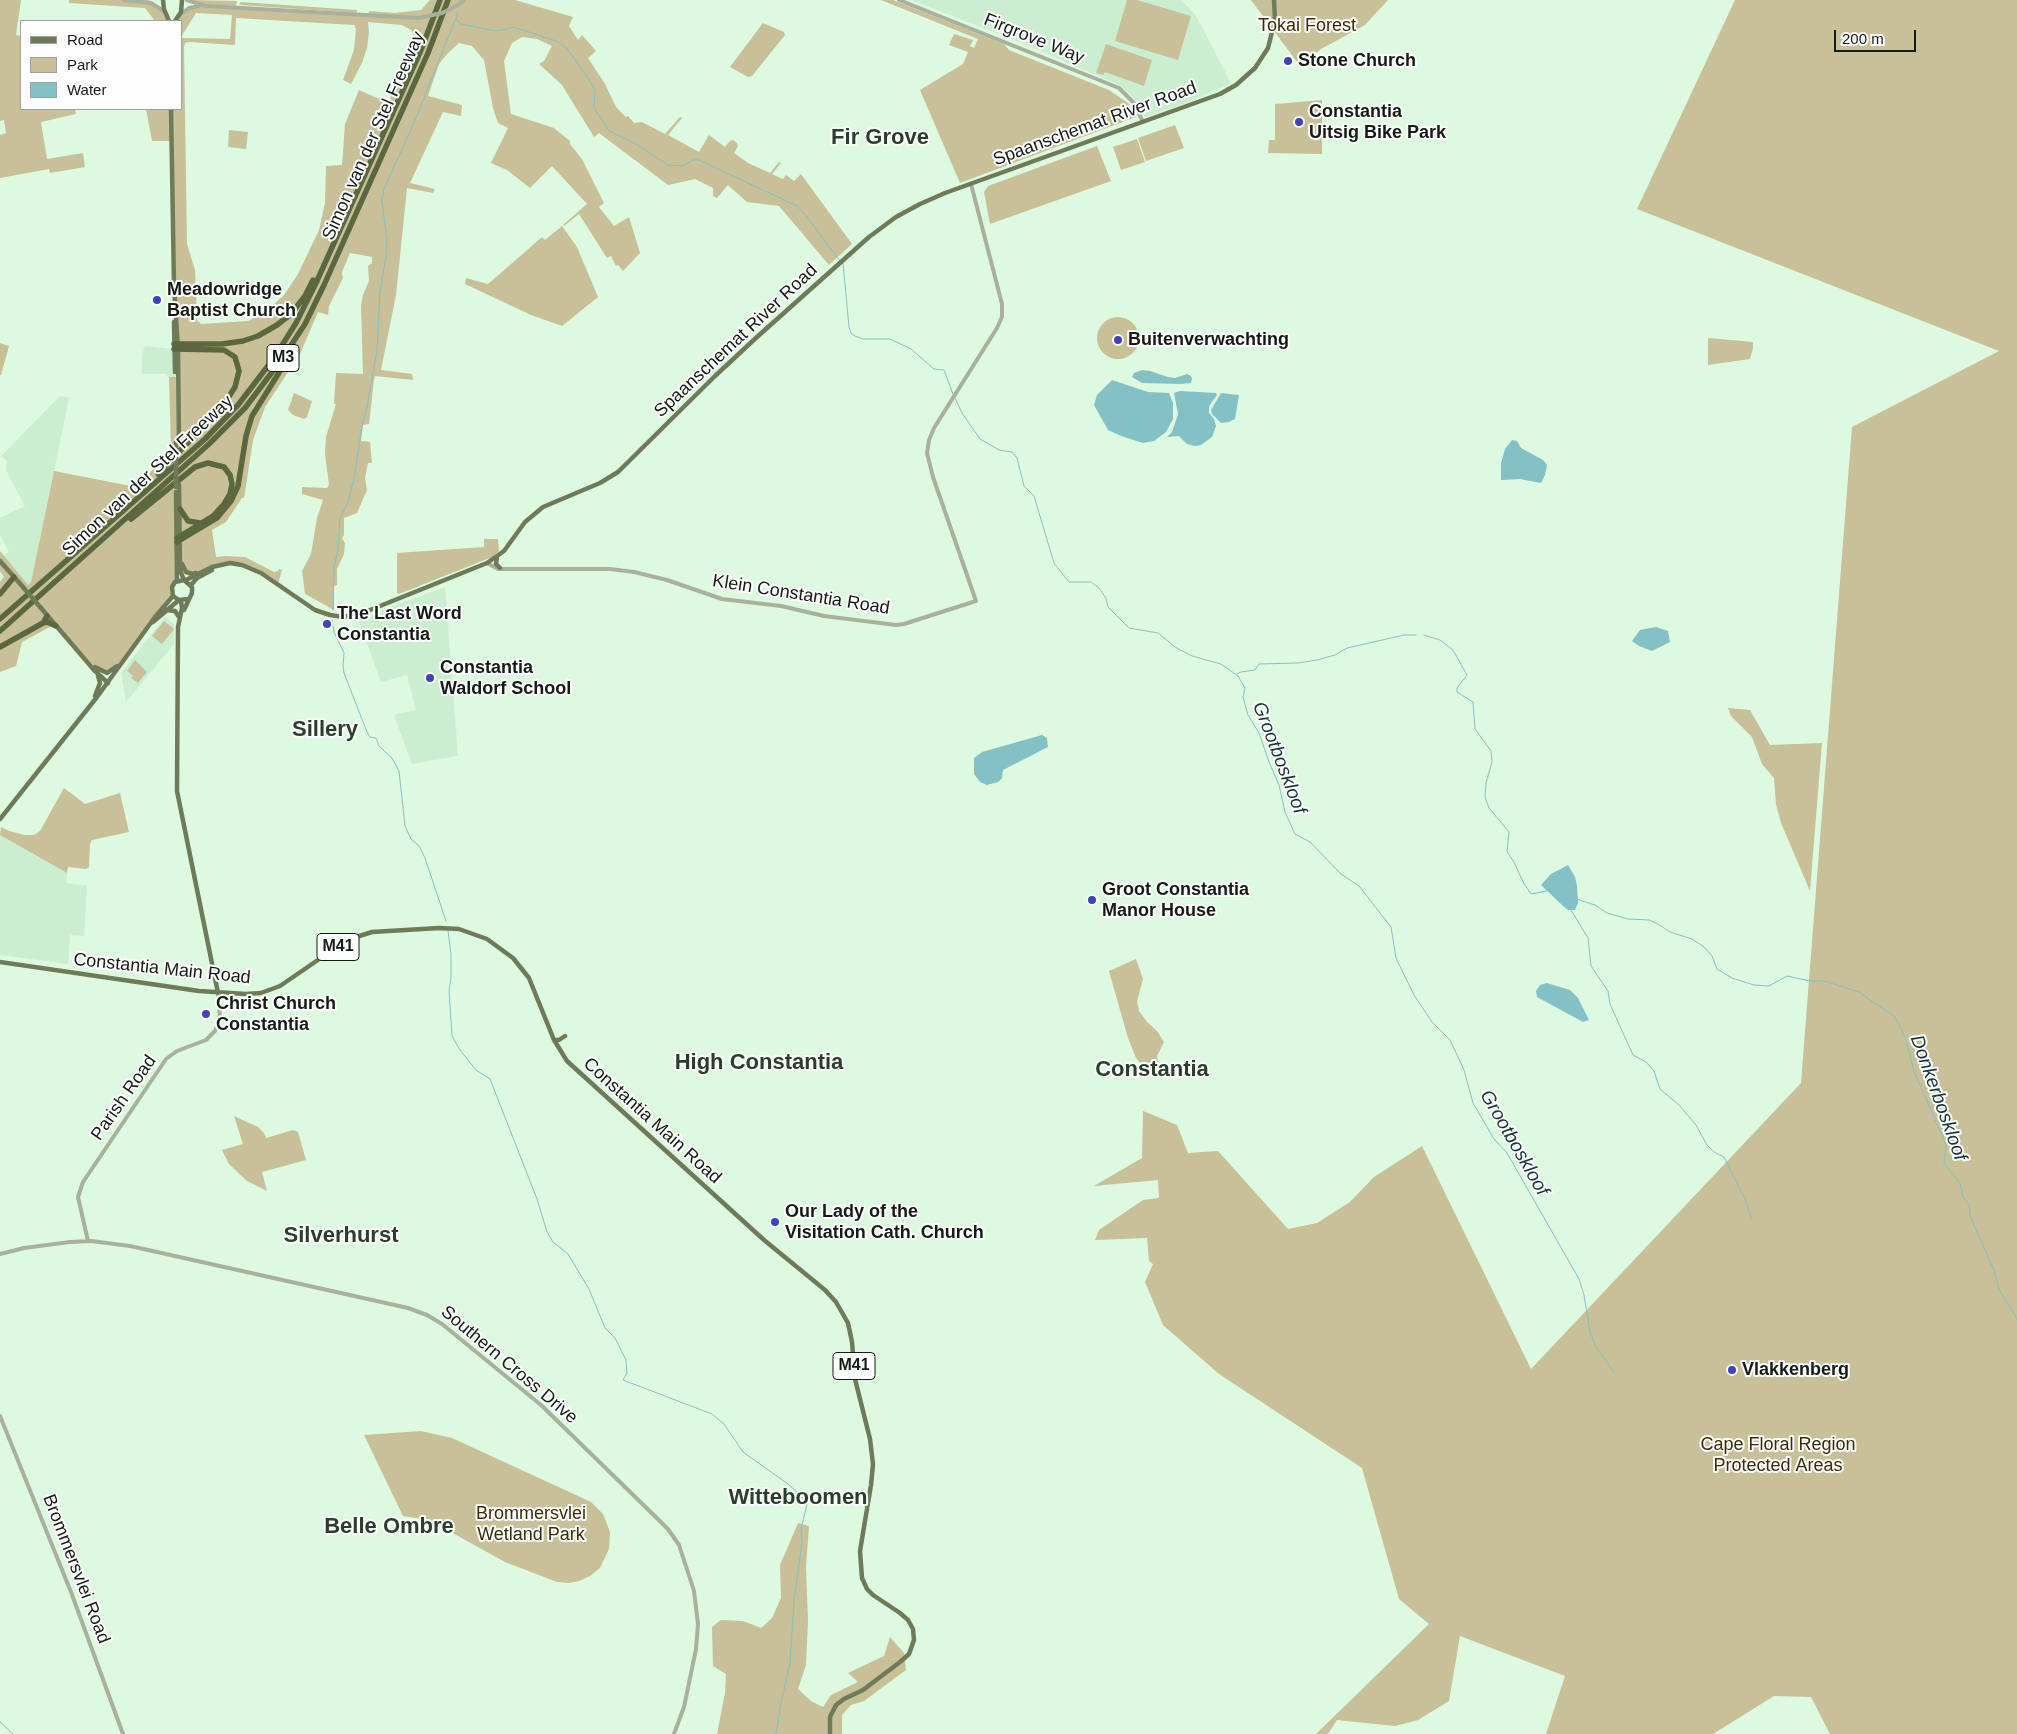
<!DOCTYPE html>
<html>
<head>
<meta charset="utf-8">
<style>
	body { margin:0 }
	#map { position:relative; width:2017px; height:1734px; overflow:hidden; background:#ddf9e0; font-family:Arial,sans-serif }
	canvas { display:block }
	.legend { position:absolute; left:20px; top:20px; width:162px; height:90px; box-sizing:border-box; background:#fdfdfd; border:1px solid #9fa3a0; margin:0; padding:6px 9px; list-style:none; font-size:15px; color:#121c14 }
	.legend li { display:flex; align-items:center; gap:10px; height:25px }
	.legend b { width:25px; border:1px solid #9fa3a0 }
	.scale { position:absolute; left:1834px; top:30px; width:82px; height:22px; box-sizing:border-box; border:2px solid #121c14; border-top:0; padding-left:6px; font-size:15px; line-height:18px; white-space:nowrap; color:#121c14; -webkit-text-stroke:4px #fdfdfd; paint-order:stroke }
</style>
</head>
<body>
<div id="map">
<canvas width="2017" height="1734"></canvas>
<ul class="legend">
<li><b style="height:6px;background:#6f7b58"></b>Road</li>
<li><b style="height:14px;background:#c7c098"></b>Park</li>
<li><b style="height:14px;background:#84c1c4"></b>Water</li>
</ul>
<div class="scale">200 m</div>
</div>
<script>
const ctx = document.querySelector('canvas').getContext('2d');
ctx.lineJoin = 'round';
function fillPath(path, color) { ctx.fillStyle = color; ctx.fill(path, 'evenodd'); }
const poly = rows => new Path2D(rows.map(r => 'M' + r).join(''));
function strokePath(path, color, width, dash) { ctx.strokeStyle = color; ctx.lineWidth = width; ctx.lineCap = dash ? 'butt' : 'round'; ctx.setLineDash(dash || []); ctx.stroke(path); }
function write(font, color, halo, rows, align = 'center') {
  ctx.font = font + ' Arial,sans-serif'; ctx.lineWidth = 4; ctx.setLineDash([]); ctx.textBaseline = 'middle'; ctx.strokeStyle = halo; ctx.fillStyle = color; for (const [text, x, y, turn = 0] of rows) {
    ctx.save(); ctx.translate(x, y); ctx.rotate((+turn || 0) * Math.PI / 180); ctx.textAlign = isNaN(turn) ? turn : align; if (halo) ctx.strokeText(text, 0, 0); ctx.fillText(text, 0, 0); ctx.restore();
  }
}
fillPath(poly([
	[911,0,1181,0,1195,14,1231,83,1186,103,1145,117,1136,101,1123,88,1115,83,1014,40],
	[145,346,174,349,177,377,167,377,167,374,142,374,142,355],
	[60,396,69,398,31,582,28,585,3,556,9,552,0,535,0,518,25,506,6,470,7,461,1,456],
	[445,587,458,756,412,764,394,715,416,710,407,675,381,682,358,619],
	[165,617,174,624,174,644,126,702,121,673],
	[0,835,67,873,67,883,87,886,84,936,70,935,68,964,0,955]
]), '#cceed0');
fillPath(poly([
	[0,0,21,0,16,35,21,36,21,109,75,109,76,114,41,122,47,159,83,153,85,167,50,173,49,169,0,178,0,135,6,133,4,120,0,121],
	[69,0,152,0,146,1,159,6,169,21,155,21,145,8,69,3],
	[187,0,237,1,236,7,368,16,369,11,395,13,421,10,430,0,515,0,573,17,569,26,578,40,582,35,596,51,588,58,605,84,616,107,626,117,628,116,634,123,642,122,665,134,680,117,682,118,668,135,699,152,709,135,725,147,730,141,733,140,737,143,738,146,734,153,748,163,770,173,779,162,781,163,772,174,783,179,786,175,794,181,801,174,852,244,829,265,779,206,747,202,728,185,717,198,713,196,713,188,695,179,668,185,599,133,594,137,562,85,539,64,544,61,552,46,537,39,522,37,512,43,504,61,511,114,554,128,570,141,570,144,582,159,604,203,599,207,614,226,629,217,640,253,623,271,618,265,616,266,611,256,607,258,579,214,564,226,563,225,587,204,552,166,530,188,507,170,491,163,508,128,498,123,493,108,484,60,472,46,459,43,447,54,439,64,428,96,462,105,461,116,443,112,410,183,435,189,433,193,407,188,396,295,381,370,412,374,413,380,375,376,374,380,369,424,363,425,361,441,370,442,372,463,368,463,365,478,367,490,357,513,344,518,344,535,342,538,345,543,344,554,337,569,337,585,334,586,334,610,305,594,302,571,311,554,317,518,323,500,302,494,302,487,327,488,329,485,325,454,326,437,336,404,334,404,336,373,363,374,361,305,363,295,369,281,368,266,372,263,372,257,350,253,342,272,343,278,329,306,328,315,318,312,300,354,265,407,253,440,244,498,242,498,226,522,212,530,216,557,225,556,245,557,274,572,278,571,279,569,282,570,278,584,261,573,230,563,194,574,186,572,180,558,177,432,177,581,173,585,173,596,117,666,109,672,95,667,56,626,50,627,22,642,16,666,0,672,0,582,4,577,0,571,0,551,28,585,31,582,54,471,136,487,171,451,169,377,177,377,174,344,171,141,152,141,146,109,181,109,181,38,230,39,232,15,196,13,181,37,181,21,175,21,186,10,202,6],
	[236,18,354,25,356,29,354,50,343,80,351,84,362,63,367,48,369,32,368,22,402,25,411,30,416,39,388,103,359,90,345,124,342,165,326,166,325,203,319,230,298,274,284,295,266,312,248,321,201,324,197,320,195,270,187,244,184,47,185,43,189,42,235,45],
	[881,0,893,0,1004,44,1009,50,1109,90,1128,103,1136,117,960,183,920,90,963,64,968,52,949,45,954,34,973,40,970,46,974,48,978,39],
	[1127,0,1137,0,1191,16,1178,60,1115,41],
	[1251,0,1388,0,1365,25,1321,49,1300,66],
	[1735,0,2017,0,2017,1734,1830,1734,1811,1697,1774,1696,1713,1734,1546,1734,1565,1676,1460,1636,1449,1701,1418,1720,1395,1726,1337,1720,1328,1734,1316,1734,1429,1624,1399,1599,1362,1468,1219,1374,1163,1325,1145,1282,1153,1264,1149,1261,1147,1238,1095,1240,1099,1230,1143,1200,1159,1198,1158,1180,1094,1186,1142,1158,1143,1111,1177,1125,1188,1153,1218,1151,1288,1229,1317,1223,1350,1202,1374,1177,1422,1146,1531,1369,1801,1083,1852,427,1999,351,1637,209],
	[241,2,357,10,357,13,241,5,239,4],
	[763,23,784,32,785,35,752,76,748,77,730,67],
	[1106,44,1152,60,1144,86,1105,72,1103,75,1096,73],
	[1322,100,1322,154,1268,153,1269,140,1275,140,1275,104],
	[1175,125,1184,148,1146,161,1138,138],
	[229,130,248,132,246,149,228,147],
	[1137,139,1145,162,1121,170,1113,147],
	[1097,146,1111,181,990,224,984,192,988,186],
	[562,226,577,247,598,297,562,326,531,315,465,284,466,278,488,284,542,237,545,240],
	'1097 338a21 21 0 1 1 42 0a21 21 0 1 1-42 0Z',
	[1708,338,1753,342,1753,348,1750,359,1708,365],
	[0,343,9,346,1,375,0,375],
	[294,393,312,401,307,417,304,419,293,415,288,410],
	[484,539,498,539,499,551,492,557,399,594,397,593,397,553,484,547],
	[164,621,174,629,162,644,152,636],
	[135,660,147,672,138,683,131,678,133,676,127,671],
	[1728,708,1750,710,1770,745,1822,743,1810,891,1781,823,1776,804,1774,778,1762,764,1752,737,1731,716],
	[64,788,85,804,120,793,129,832,92,840,90,844,89,867,86,869,68,867,67,873,0,835,1,827,9,831,24,835,34,835,40,831],
	[1136,959,1143,979,1137,1002,1139,1011,1147,1022,1157,1031,1164,1042,1157,1056,1159,1069,1149,1074,1136,1058,1128,1038,1109,971],
	[234,1116,258,1127,264,1133,266,1138,293,1130,298,1132,306,1160,262,1172,267,1191,247,1181,229,1164,222,1150,243,1144],
	[421,1431,452,1438,591,1502,603,1514,610,1532,609,1549,600,1568,590,1576,579,1581,569,1583,557,1582,505,1562,429,1520,403,1516,364,1435],
	[798,1523,809,1526,806,1567,808,1621,806,1665,798,1689,811,1701,823,1707,831,1695,858,1682,848,1673,884,1656,890,1637,904,1653,906,1670,864,1701,851,1705,842,1715,842,1734,717,1734,725,1693,726,1674,713,1666,712,1627,721,1620,743,1621,761,1628,772,1618,781,1598,780,1565]
]), '#c7c098');
fillPath(poly([
	[1142,370,1150,371,1168,377,1175,378,1187,374,1191,376,1192,379,1191,383,1180,384,1142,383,1132,377,1134,373],
	[1112,380,1148,392,1169,393,1173,403,1173,419,1166,432,1154,441,1143,443,1121,436,1108,430,1094,405,1097,395],
	[1180,391,1216,393,1217,395,1209,406,1209,413,1214,419,1216,426,1212,437,1201,445,1195,446,1187,444,1179,436,1167,437,1172,432,1178,414,1174,393],
	[1221,393,1239,395,1235,419,1229,422,1221,423,1212,414,1211,410],
	[1512,440,1517,441,1521,448,1543,460,1547,465,1545,475,1541,483,1520,479,1501,480,1501,463,1505,449],
	[1656,627,1668,631,1670,642,1652,651,1639,646,1632,641,1640,630],
	[1042,735,1047,738,1048,747,1003,770,1002,778,998,782,987,785,980,782,974,774,974,758,982,752],
	[1568,865,1575,877,1577,886,1578,903,1575,910,1568,910,1562,905,1541,885,1551,874],
	[1547,983,1570,990,1578,998,1589,1020,1583,1022,1537,997,1536,991,1540,985]
]), '#84c1c4');
strokePath(poly([
	[456,19,461,24,496,31,514,27,556,41,567,48,595,89,594,108,609,131,636,144,668,165,682,166,693,160,699,160,797,206,804,213,840,261],
	[843,263,849,327,851,333,855,336,863,339,890,339,911,349,934,369,944,370,953,394],
	[955,398,962,413,980,439,999,450,1012,452,1017,458,1024,486,1034,496,1054,563,1069,582,1091,582,1099,588,1106,598,1108,607,1129,628,1158,633,1175,647,1192,656,1221,664,1238,676,1245,688,1243,697,1248,715,1259,733,1269,762,1279,785,1285,812,1295,834,1310,842,1341,874,1359,886,1391,927,1396,958,1414,995,1432,1022,1450,1040,1464,1070,1473,1103,1494,1139,1507,1153,1579,1279,1584,1295,1590,1332,1596,1347,1614,1372],
	[333,610,334,567,338,550,340,519,348,502,354,479,362,426,367,407,377,350,380,292,386,256,387,240,382,201,384,189,414,123,458,13],
	[332,620,334,632,344,653,343,666,344,673,367,732,370,737,376,738,379,746,392,758,399,771,405,826,411,839,419,846,425,858,446,921],
	[1424,635,1440,640,1453,650,1467,675,1457,688,1457,692,1473,702,1475,729,1491,751,1492,762,1486,783,1485,797,1489,808,1509,832,1507,852,1514,862,1524,884,1531,894,1547,891],
	[1237,674,1241,672,1255,670,1259,664,1298,663,1317,660,1335,655,1347,648,1404,635,1416,635],
	[1576,899,1595,905,1607,913,1628,919,1649,920,1658,924,1670,932,1692,939,1704,947,1712,956,1717,969,1732,978,1754,985,1769,986,1787,976,1810,981,1824,981,1859,992,1895,1017,1905,1037,1914,1071,1946,1145,1944,1163,1960,1183,1963,1197,1969,1204,1970,1216,1994,1270,1999,1289,2017,1319],
	[1571,910,1588,938,1591,966,1608,991,1610,1004,1633,1055,1646,1062,1654,1071,1660,1089,1679,1105,1696,1125,1707,1145,1714,1152,1724,1157,1746,1201,1751,1219],
	[448,931,451,954,451,978,449,990,452,1036,460,1050,476,1070,490,1079,537,1199,547,1232,553,1242,568,1254,589,1289,605,1328,615,1338,626,1360,627,1373,623,1380,712,1414,724,1424,743,1452,788,1484,801,1496,807,1504,801,1529,802,1543,794,1601,790,1663,781,1703,776,1734],
	[0,1722,13,1734]
]), '#84c1c4', 1);
strokePath(poly([
	[124,0,151,3,165,12],
	[187,0,206,6,419,18],
	[899,0,1119,88,1134,103,1143,122],
	[458,5,464,0],
	[181,14,189,8,199,6],
	[487,563,498,569,610,569,634,572,667,580,722,599,781,606,824,616,896,625,904,624,976,601,933,477,927,453,929,440,934,428,997,328,1002,317,1002,304,971,184],
	[88,1241,78,1197,83,1182,166,1059,177,1051,206,1040,215,1031,220,1018,218,993],
	[0,1254,24,1248,70,1242,91,1241,130,1246,408,1308,427,1315,442,1324,541,1405,668,1529,679,1545,694,1591,698,1624,696,1649,684,1707,674,1734],
	[0,1416,71,1592,123,1734]
]), '#a9b19d', 4);
strokePath(poly([
	[163,0,164,9,169,21],
	[175,21,181,12,182,0],
	[171,109,174,286,178,349,179,442],
	[174,322,175,372],
	[179,485,180,570,184,580],
	[176,492,177,581],
	[497,557,496,564,500,568],
	[0,561,23,587],
	[182,564,186,572,192,574,196,573],
	[186,580,212,567,230,563,242,565,261,573,315,610,330,615,343,617,365,612,487,563,504,551,525,522,543,507,600,483,618,472,715,376,757,337,869,237,896,217,920,204,945,193,1220,94,1236,85,1255,68,1268,48,1275,20,1274,0],
	[191,585,197,578,212,570],
	[181,601,182,608,178,627,177,791,218,993],
	[41,608,94,670,108,683],
	[166,610,175,611,179,617],
	[184,610,192,593,192,587,184,580,175,582,172,587,173,596,179,600,188,599],
	[153,622,179,600],
	[95,667,107,673,117,666],
	[95,696,100,683,98,676],
	[0,819,97,697,155,617,173,596],
	[0,962,199,991,246,994,261,993,280,986,347,940,372,932,439,928,459,929,487,939,513,958,529,978,554,1040,567,1061,764,1240,825,1290,836,1302,848,1323,852,1342,855,1379,870,1439,873,1464,871,1485,860,1551,862,1578,867,1589,873,1595,900,1613,908,1620,913,1629,914,1640,909,1654,900,1662,863,1690,844,1699,836,1705,830,1717,830,1734],
	[554,1040,559,1040,565,1036]
]), '#6f7b58', 4.5);
strokePath(poly([
	[174,344,222,344,243,341,258,336,277,325,291,314,305,296,313,280],
	[158,474,225,403,235,387,239,371,235,357,224,350,174,349],
	[180,509,188,521,200,523],
	[131,519,195,467,208,463,224,467,230,475,232,484,230,494,224,504,213,516,177,538],
	[177,542,217,518,231,501,238,486,246,436,252,416,290,355],
	[0,594,14,577],
	[0,619,205,439,238,405,274,358,296,323,316,283,421,50,440,0],
	[43,623,47,622,56,626],
	[0,631,209,444,245,408,282,359,305,324,324,285,428,53,448,0],
	[0,647,43,623,47,616]
]), '#5b683f', 5.5);
strokePath(poly([
	[419,18,442,13,458,5]
]), '#a9b19d', 4);
strokePath(poly([
	[176,442,176,487],
	[23,587,41,608]
]), '#6f7b58', 4.5);
for (const [x, y, r, color] of [
	[1288,61,5,"#3e44b8"],
	[1299,122,5,"#3e44b8"],
	[157,300,5,"#3e44b8"],
	[1118,340,5,"#3e44b8"],
	[327,624,5,"#3e44b8"],
	[430,678,5,"#3e44b8"],
	[1092,900,5,"#3e44b8"],
	[206,1014,5,"#3e44b8"],
	[775,1222,5,"#3e44b8"],
	[1732,1370,5,"#3e44b8"]
]) { const dot = new Path2D(); dot.arc(x, y, r, 0, 2 * Math.PI); ctx.fillStyle = color; ctx.fill(dot); strokePath(dot, '#fdfdfd', 2); }
for (const [x, y, w] of [
	[283,358,32],
	[338,947,42],
	[854,1366,42]
]) { const box = new Path2D(); box.roundRect(x - w / 2, y - 13.5, w, 27, 4); ctx.fillStyle = '#fdfdfd'; ctx.fill(box); strokePath(box, '#121c14', 1); }
write('bold 16px', '#121c14', null, [
	["M3",283,358],
	["M41",338,947],
	["M41",854,1366]
]);
write('18px', '#362e07', '#fdfdfd', [
	["Tokai Forest",1307,26],
	["Cape Floral Region",1778,1445],
	["Protected Areas",1778,1466],
	["Brommersvlei",531,1514],
	["Wetland Park",531,1535]
]);
write('18px', '#121c14', '#fdfdfd', [
	["Firgrove Way",1034,39,22],
	["Spaanschemat River Road",1095,124,-20],
	["Simon van der Stel Freeway",374,136,-66],
	["Spaanschemat River Road",736,341,-43],
	["Simon van der Stel Freeway",148,476,-43],
	["Klein Constantia Road",801,595,9],
	["Constantia Main Road",162,969,6],
	["Parish Road",124,1098,-55],
	["Constantia Main Road",652,1121,42],
	["Southern Cross Drive",509,1365,40],
	["Brommersvlei Road",76,1569,69]
]);
write('bold 18px', '#121c14', '#fdfdfd', [
	["Stone Church",1298,61],
	["Constantia",1309,112],
	["Uitsig Bike Park",1309,133],
	["Meadowridge",167,290],
	["Baptist Church",167,311],
	["Buitenverwachting",1128,340],
	["The Last Word",337,614],
	["Constantia",337,635],
	["Constantia",440,668],
	["Waldorf School",440,689],
	["Groot Constantia",1102,890],
	["Manor House",1102,911],
	["Christ Church",216,1004],
	["Constantia",216,1025],
	["Our Lady of the",785,1212],
	["Visitation Cath. Church",785,1233],
	["Vlakkenberg",1742,1370]
], 'left');
write('italic 19px', '#163637', '#fdfdfd', [
	["Grootboskloof",1279,758,69],
	["Donkerboskloof",1938,1098,70],
	["Grootboskloof",1514,1143,60]
]);
write('bold 22px', '#293f2c', '#fdfdfd', [
	["Fir Grove",880,138],
	["Sillery",325,730],
	["High Constantia",759,1063],
	["Constantia",1152,1070],
	["Silverhurst",341,1236],
	["Witteboomen",798,1498],
	["Belle Ombre",389,1527]
]);
</script>
</body>
</html>
